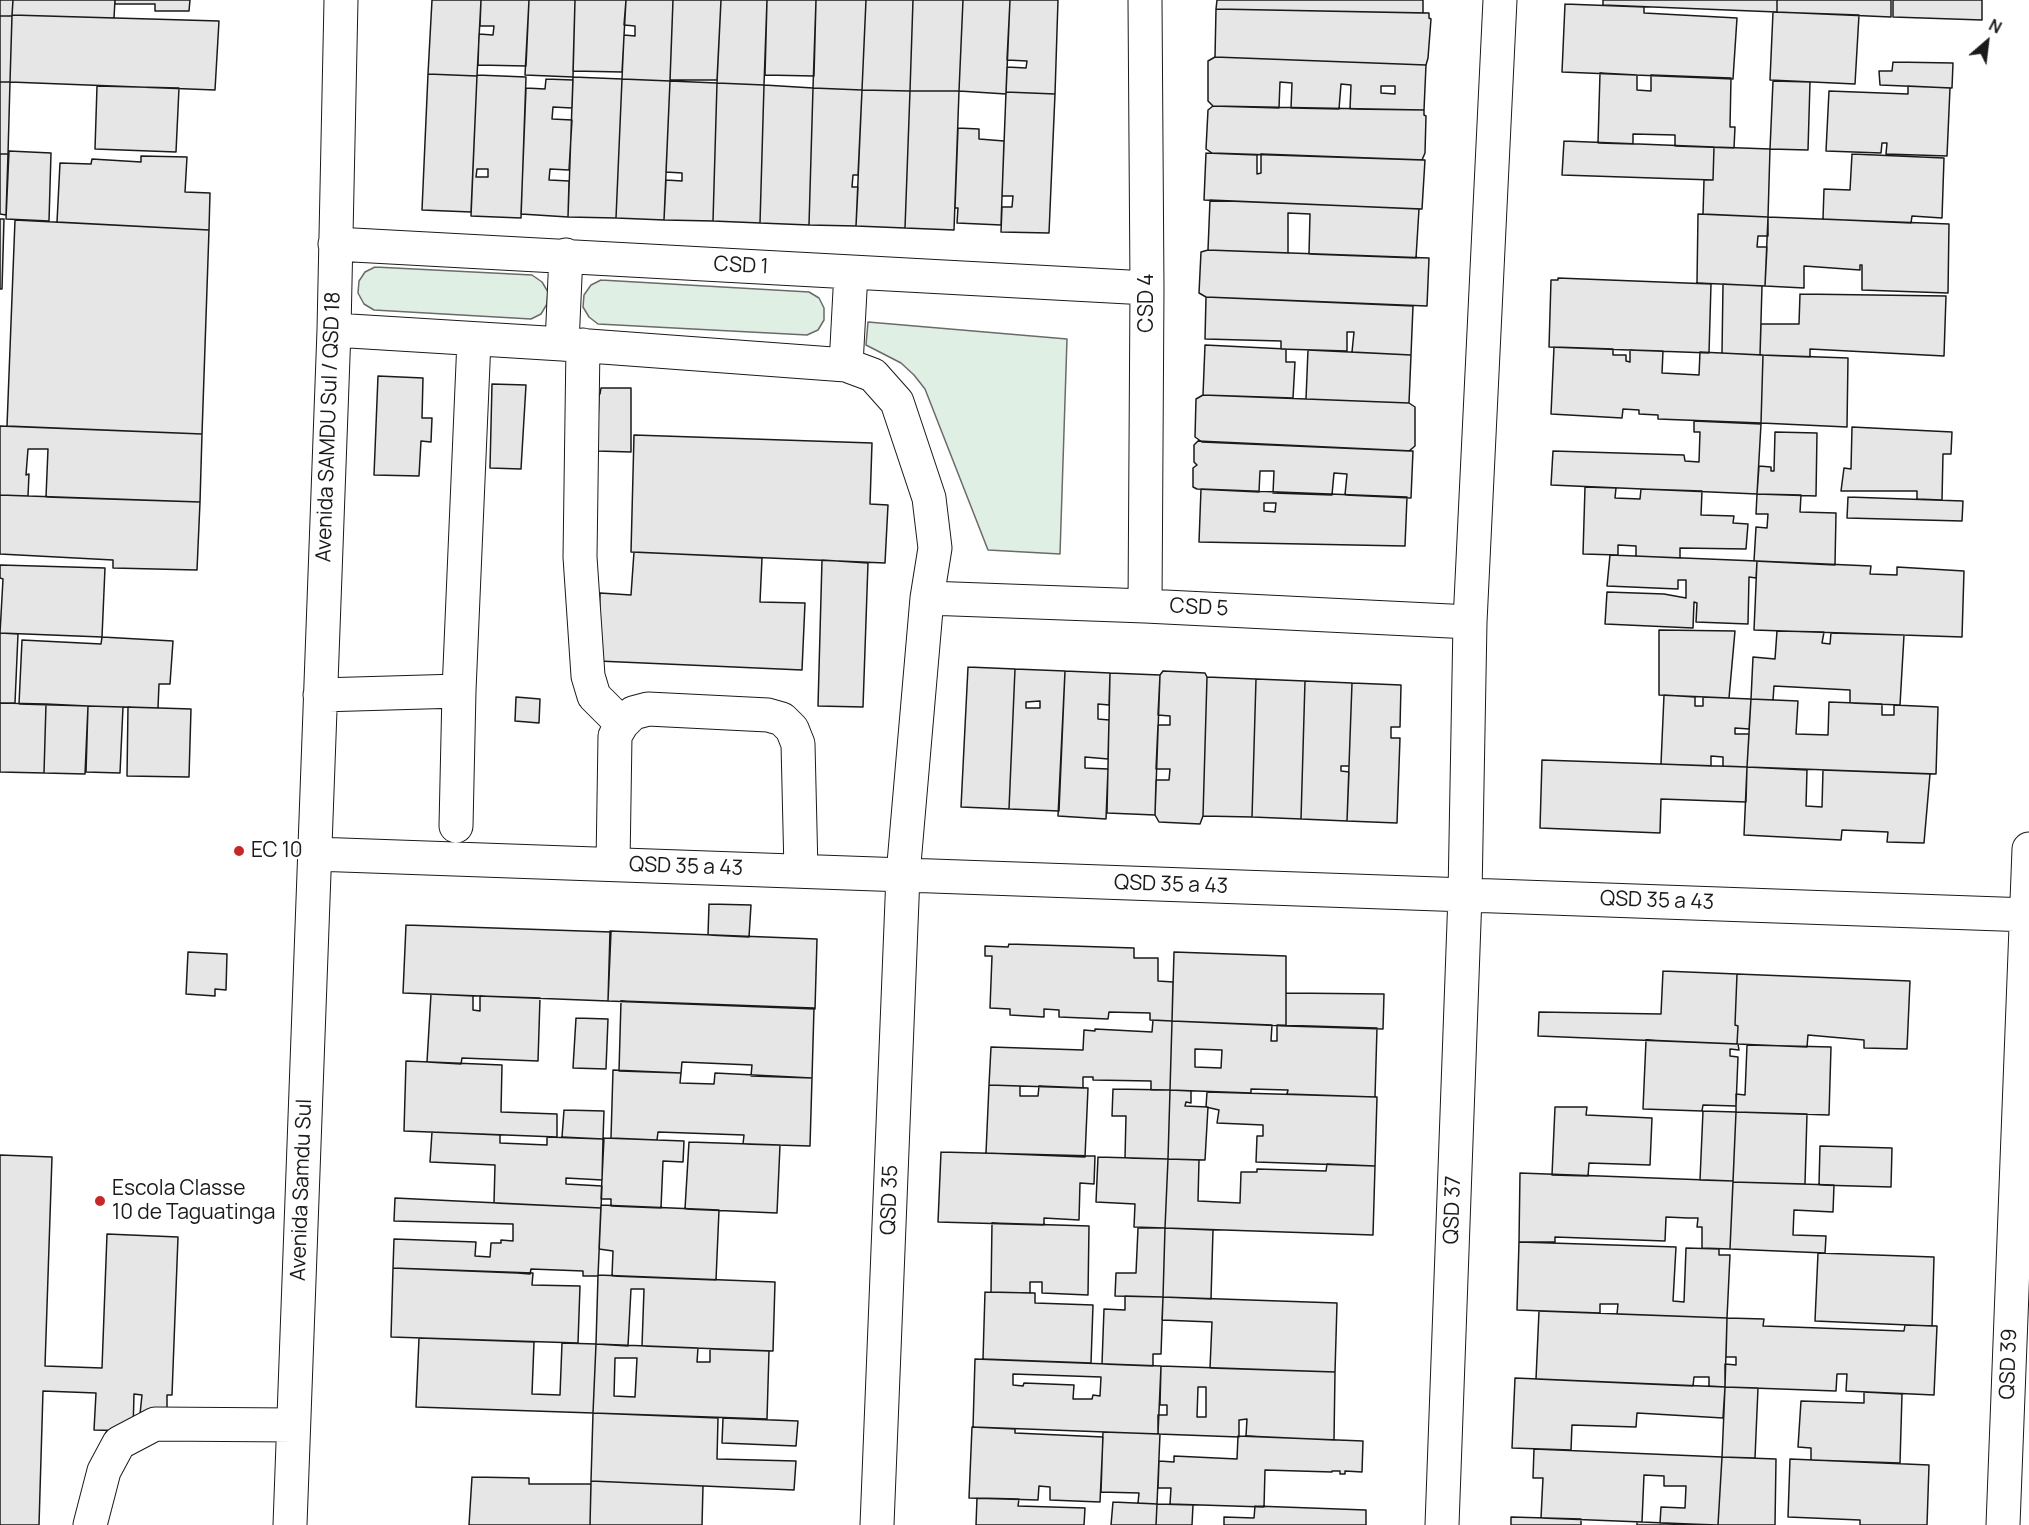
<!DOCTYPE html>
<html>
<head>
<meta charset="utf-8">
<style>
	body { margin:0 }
	#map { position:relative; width:2029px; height:1525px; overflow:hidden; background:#fff; font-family:Manrope,sans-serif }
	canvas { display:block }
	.north { position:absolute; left:1957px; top:12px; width:60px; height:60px; -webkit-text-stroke:4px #fff; paint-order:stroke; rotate:28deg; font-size:16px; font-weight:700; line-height:24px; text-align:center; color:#1a1a1a }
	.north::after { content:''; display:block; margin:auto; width:21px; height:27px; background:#1a1a1a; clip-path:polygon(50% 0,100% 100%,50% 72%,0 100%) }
</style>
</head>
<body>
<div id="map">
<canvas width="2029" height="1525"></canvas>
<div class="north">N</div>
</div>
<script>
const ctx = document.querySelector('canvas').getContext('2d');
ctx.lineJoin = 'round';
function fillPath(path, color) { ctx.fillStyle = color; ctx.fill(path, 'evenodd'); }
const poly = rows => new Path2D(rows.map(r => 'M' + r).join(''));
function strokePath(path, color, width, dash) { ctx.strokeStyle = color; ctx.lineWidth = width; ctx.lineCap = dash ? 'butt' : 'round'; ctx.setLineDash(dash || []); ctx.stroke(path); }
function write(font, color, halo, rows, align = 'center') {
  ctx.font = font + ' Manrope,sans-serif'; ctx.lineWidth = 4.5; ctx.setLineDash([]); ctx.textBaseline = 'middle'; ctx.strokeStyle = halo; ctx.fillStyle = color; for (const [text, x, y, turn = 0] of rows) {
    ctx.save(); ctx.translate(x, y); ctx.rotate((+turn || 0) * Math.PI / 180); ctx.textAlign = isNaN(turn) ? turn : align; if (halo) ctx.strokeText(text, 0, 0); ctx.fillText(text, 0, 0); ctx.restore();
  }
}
const green = poly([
	[375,267,532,275,542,282,548,292,547,304,541,314,531,319,374,310,364,304,358,293,359,281,365,272,375,267],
	[601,280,809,292,819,298,824,308,824,320,818,330,807,335,598,324,589,317,583,307,584,295,591,285,601,280],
	[868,322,1067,339,1060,554,988,550,925,389,914,375,901,363,866,345,868,322]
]);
fillPath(green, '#e0efe3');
strokePath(green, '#6a6a6a', 1.5);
const building = poly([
	[0,0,13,0,12,16,0,16,0,0],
	[13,0,115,0,114,18,12,15,13,0],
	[115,0,190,0,189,11,155,11,155,4,115,4,115,0],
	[432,0,481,0,477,76,428,74,432,0],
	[481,0,529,0,526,66,478,65,479,34,493,35,494,26,480,26,481,0],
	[529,0,575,0,573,77,525,75,529,0],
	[575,0,626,0,622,72,573,71,575,0],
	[626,0,673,0,670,81,622,79,624,35,635,36,635,26,624,25,626,0],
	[673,0,721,0,717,80,670,80,673,0],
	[721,0,767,0,764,85,717,83,721,0],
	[767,0,816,0,814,76,765,75,767,0],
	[816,0,866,0,862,90,813,88,816,0],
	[866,0,913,0,910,91,862,90,866,0],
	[913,0,963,0,959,91,910,91,913,0],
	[963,0,1010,0,1006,94,959,91,963,0],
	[1010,0,1058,0,1055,94,1006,92,1007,67,1026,68,1027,61,1007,60,1010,0],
	[1217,0,1423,0,1423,13,1216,9,1217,0],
	[1603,0,1777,0,1777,12,1603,5,1603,0],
	[1777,0,1891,0,1891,17,1777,12,1777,0],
	[1893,0,1982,0,1982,20,1893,17,1893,0],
	[1565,4,1644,7,1644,13,1737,18,1733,79,1562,72,1565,4],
	[1216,9,1429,13,1429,18,1431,19,1428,58,1426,65,1215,57,1216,9],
	[1773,12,1859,15,1855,84,1770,80,1773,12],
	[12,15,219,21,215,90,10,82,12,15],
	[0,16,12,16,10,82,0,82,0,16],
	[1215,57,1426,65,1424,110,1350,109,1351,85,1341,84,1339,109,1291,108,1292,83,1280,82,1279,108,1213,106,1208,101,1208,61,1215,57],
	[1381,86,1395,86,1395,94,1381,93,1381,86],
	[1893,62,1953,63,1952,88,1880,85,1879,71,1892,71,1893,62],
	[1600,73,1637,75,1637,90,1651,91,1651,75,1731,78,1730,127,1735,127,1734,148,1675,146,1675,135,1633,134,1633,144,1598,143,1600,73],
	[428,74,477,76,471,212,422,210,428,74],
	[477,75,526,77,521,218,471,216,477,75],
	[477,169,488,169,488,177,476,177,477,169],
	[573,77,622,79,616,218,568,217,573,77],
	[546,79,573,80,572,108,553,107,552,119,572,120,569,170,550,169,549,180,569,181,568,217,521,214,526,88,545,89,546,79],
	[622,79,670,81,664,220,616,218,622,79],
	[670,81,717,83,713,221,664,220,666,180,682,181,682,173,666,172,670,81],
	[1773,81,1810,82,1808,150,1770,149,1773,81],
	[0,82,10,82,8,154,0,154,0,82],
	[717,83,764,85,760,223,713,221,717,83],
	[764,85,813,88,809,225,760,223,764,85],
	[97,86,179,88,176,152,95,149,97,86],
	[1908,86,1950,88,1947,156,1886,154,1887,143,1882,143,1881,153,1826,151,1829,91,1908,94,1908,86],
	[813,88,862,90,858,175,853,175,852,187,858,187,856,226,809,225,813,88],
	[862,90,910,91,905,228,856,226,862,90],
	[910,91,959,91,954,230,905,228,910,91],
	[1006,92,1055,94,1049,233,1001,232,1002,207,1012,207,1013,196,1002,196,1006,92],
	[1213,106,1424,110,1424,115,1426,116,1425,153,1422,160,1212,153,1206,149,1208,110,1213,106],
	[958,128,979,129,979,139,1004,141,1001,225,957,223,958,208,955,208,958,128],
	[1564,141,1714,147,1713,180,1562,175,1564,141],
	[1714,147,1770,149,1768,217,1703,214,1704,180,1713,180,1714,147],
	[9,151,51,153,49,221,6,219,9,151],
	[1206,153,1257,155,1257,174,1261,173,1261,154,1425,160,1422,209,1204,200,1206,153],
	[0,154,8,154,6,215,0,214,0,154],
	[1852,154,1944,158,1942,218,1912,216,1911,223,1823,219,1824,189,1850,190,1852,154],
	[141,156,187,157,185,192,210,193,209,230,57,222,60,163,91,164,92,159,141,162,141,156],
	[1210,200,1419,209,1416,258,1309,254,1310,214,1288,213,1288,253,1208,250,1210,200],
	[1698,214,1768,217,1768,236,1758,236,1757,247,1767,247,1765,286,1697,283,1698,214],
	[1768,217,1949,224,1948,293,1862,290,1862,265,1860,265,1860,270,1804,266,1804,288,1765,286,1768,217],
	[0,219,4,219,2,289,0,289,0,219],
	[15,220,209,230,202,434,7,426,15,220],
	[1208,250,1429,258,1427,306,1206,297,1199,293,1201,252,1208,250],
	[1558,278,1711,284,1709,353,1549,347,1551,280,1558,280,1558,278],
	[1723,284,1762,286,1760,355,1722,353,1723,284],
	[1800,294,1946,296,1944,356,1810,349,1810,357,1760,355,1761,324,1799,324,1800,294],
	[1206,297,1413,306,1411,355,1352,352,1354,332,1347,332,1347,351,1281,349,1281,341,1205,339,1206,297],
	[1205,345,1286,349,1286,362,1295,362,1293,398,1203,395,1205,345],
	[1554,347,1613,349,1613,355,1626,355,1626,361,1630,362,1630,350,1663,351,1662,373,1699,375,1700,352,1763,355,1761,423,1658,419,1658,415,1639,414,1639,410,1623,409,1622,418,1551,414,1554,347],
	[1308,350,1411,355,1409,403,1306,399,1308,350],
	[1763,355,1848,358,1847,427,1761,423,1763,355],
	[378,376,423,378,422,418,432,418,431,442,421,441,419,476,374,475,378,376],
	[492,384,526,385,521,469,490,468,492,384],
	[601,388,631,388,631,452,597,451,599,394,600,394,601,388],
	[1203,395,1409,403,1415,407,1415,446,1409,451,1202,442,1195,437,1196,399,1203,395],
	[1694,421,1761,424,1757,494,1551,485,1553,451,1684,455,1685,461,1699,462,1700,432,1694,432,1694,421],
	[0,426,202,434,200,502,46,497,48,449,28,449,26,475,29,474,28,496,0,495,0,426],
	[1852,427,1952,432,1951,454,1943,454,1942,500,1917,499,1917,491,1841,491,1844,468,1851,469,1852,427],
	[1775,432,1817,433,1816,496,1757,494,1759,466,1771,467,1771,471,1774,471,1775,432],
	[634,435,872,443,870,504,888,505,885,563,631,552,634,435],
	[1198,441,1413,451,1411,498,1345,495,1347,474,1334,473,1332,495,1273,493,1274,471,1260,471,1259,492,1197,489,1193,487,1193,468,1197,465,1194,462,1194,445,1198,441],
	[1585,487,1616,488,1615,498,1640,499,1641,489,1702,491,1701,515,1734,516,1733,523,1748,524,1746,549,1680,548,1680,558,1636,556,1636,546,1618,545,1618,555,1583,554,1585,487],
	[1201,489,1407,497,1405,546,1199,542,1201,489],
	[1264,503,1276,503,1275,512,1264,511,1264,503],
	[1757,494,1801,495,1800,512,1836,513,1835,565,1754,561,1756,527,1767,528,1768,514,1756,514,1757,494],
	[0,495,200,502,197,570,113,568,113,560,0,554,0,495],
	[1848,497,1963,501,1962,521,1847,518,1848,497],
	[634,552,762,558,760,602,805,603,802,670,598,661,600,593,631,595,634,552],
	[1610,555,1757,561,1756,578,1749,577,1748,624,1696,622,1697,603,1694,602,1693,628,1605,624,1607,592,1664,594,1686,598,1686,580,1678,580,1678,589,1607,586,1610,555],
	[822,560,868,563,863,707,818,706,822,560],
	[1757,561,1871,566,1870,574,1897,575,1897,567,1964,571,1962,637,1754,630,1757,561],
	[0,565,105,568,102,637,0,633,3,579,0,578,0,565],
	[1659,630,1735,631,1729,698,1659,695,1659,630],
	[1777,631,1824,632,1822,643,1830,644,1831,633,1904,635,1900,705,1850,703,1850,690,1774,686,1773,700,1751,699,1753,657,1775,659,1777,631],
	[0,633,18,634,15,703,0,703,0,633],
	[102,637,173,641,170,684,159,684,158,708,19,704,22,640,101,644,102,637],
	[968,667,1015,669,1009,809,961,807,968,667],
	[1015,669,1065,671,1059,811,1009,809,1015,669],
	[1040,701,1040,708,1026,708,1026,702,1040,701],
	[1065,671,1110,673,1109,705,1098,704,1098,719,1109,720,1108,759,1085,757,1085,768,1108,769,1106,819,1058,816,1065,671],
	[1163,671,1205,673,1207,677,1203,816,1200,824,1159,822,1155,815,1156,780,1169,780,1170,769,1156,769,1158,725,1170,725,1170,716,1158,715,1160,675,1163,671],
	[1110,673,1160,675,1155,815,1107,813,1110,673],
	[1207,677,1256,679,1252,817,1203,816,1207,677],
	[1256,679,1305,681,1301,819,1252,817,1256,679],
	[1305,681,1352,683,1349,766,1341,766,1341,771,1349,772,1347,821,1301,819,1305,681],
	[1352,683,1401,685,1400,727,1391,727,1391,738,1400,738,1397,823,1347,821,1352,683],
	[1664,695,1695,697,1695,706,1703,706,1703,697,1751,699,1749,729,1735,728,1735,734,1749,734,1747,767,1723,766,1723,757,1711,756,1711,766,1661,764,1664,695],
	[516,697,540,699,539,723,515,721,516,697],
	[1751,699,1798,701,1796,734,1828,735,1829,702,1882,704,1882,715,1894,715,1894,705,1938,707,1936,774,1747,767,1751,699],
	[0,703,46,704,44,773,0,772,0,703],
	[46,704,88,706,85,774,44,773,46,704],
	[88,706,123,707,120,773,86,772,88,706],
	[128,707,191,709,189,777,127,776,128,707],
	[1542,760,1747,767,1746,802,1661,799,1660,833,1540,828,1542,760],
	[1747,767,1807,770,1806,806,1822,807,1823,770,1930,774,1924,843,1887,842,1888,832,1842,830,1841,840,1744,835,1747,767],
	[709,904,751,905,749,937,708,935,709,904],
	[406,925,611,932,608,1001,403,993,406,925],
	[610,931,817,939,815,1009,608,1001,610,931],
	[1009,944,1134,948,1134,958,1158,958,1158,981,1173,982,1172,1021,1150,1020,1150,1013,1109,1012,1108,1019,1059,1017,1059,1010,1044,1009,1044,1017,1010,1015,1010,1009,990,1008,992,956,985,956,985,946,1008,947,1009,944],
	[188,952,227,954,226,990,215,989,215,996,186,994,188,952],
	[1174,952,1286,956,1286,1026,1172,1021,1174,952],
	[1663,971,1737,974,1735,1025,1738,1026,1737,1044,1538,1036,1539,1012,1661,1014,1663,971],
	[1737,974,1910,981,1907,1049,1864,1048,1864,1040,1808,1035,1807,1047,1737,1044,1738,1026,1735,1025,1737,974],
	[1286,993,1384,994,1383,1029,1286,1026,1286,993],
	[431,994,473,996,473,1010,480,1011,480,996,540,998,538,1061,462,1058,461,1064,427,1062,431,994],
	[621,1001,814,1008,812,1078,751,1076,752,1065,682,1062,681,1073,619,1071,621,1001],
	[576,1018,608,1019,606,1069,573,1068,576,1018],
	[1153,1020,1172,1021,1170,1090,1151,1090,1151,1081,1093,1080,1093,1077,1083,1077,1083,1088,989,1085,991,1047,1083,1050,1084,1030,1095,1031,1095,1029,1152,1032,1153,1020],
	[1172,1021,1272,1025,1271,1041,1277,1041,1277,1025,1377,1028,1375,1097,1287,1094,1288,1090,1251,1089,1251,1093,1170,1090,1172,1021],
	[1195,1049,1222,1050,1221,1068,1195,1067,1195,1049],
	[1646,1040,1738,1044,1739,1050,1730,1049,1730,1056,1738,1057,1736,1106,1703,1105,1702,1111,1643,1109,1646,1040],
	[1747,1045,1831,1047,1829,1115,1736,1112,1736,1094,1745,1095,1747,1045],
	[406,1061,502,1065,501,1112,557,1114,557,1137,404,1131,406,1061],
	[613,1070,681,1073,680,1083,714,1084,715,1073,812,1078,810,1146,743,1144,744,1135,658,1132,657,1140,611,1138,613,1070],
	[989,1085,1020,1086,1020,1096,1038,1096,1039,1086,1088,1088,1085,1157,986,1153,989,1085],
	[1113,1089,1170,1090,1168,1159,1125,1158,1126,1116,1112,1116,1113,1089],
	[1170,1090,1191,1091,1191,1103,1186,1102,1185,1106,1208,1107,1205,1160,1168,1159,1170,1090],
	[1207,1092,1377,1097,1375,1166,1256,1162,1257,1136,1263,1136,1263,1125,1217,1123,1219,1110,1206,1107,1207,1092],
	[1555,1107,1587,1107,1586,1115,1652,1118,1650,1165,1589,1163,1588,1176,1552,1175,1555,1107],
	[564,1110,604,1111,603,1139,562,1137,564,1110],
	[1703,1111,1736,1112,1733,1181,1700,1180,1703,1111],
	[1736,1112,1807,1114,1805,1184,1733,1182,1736,1112],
	[432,1132,500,1135,500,1143,547,1145,547,1137,603,1139,602,1180,566,1178,566,1184,602,1186,601,1208,494,1203,495,1165,430,1162,432,1132],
	[604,1138,684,1141,683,1162,663,1161,661,1208,611,1206,611,1199,601,1199,604,1138],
	[689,1142,780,1145,777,1213,685,1209,689,1142],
	[1820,1146,1892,1148,1891,1187,1819,1185,1820,1146],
	[941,1152,1095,1156,1094,1184,1080,1183,1079,1220,1044,1218,1044,1225,938,1222,941,1152],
	[0,1155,52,1157,45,1366,102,1368,107,1234,178,1237,172,1395,167,1395,167,1415,140,1414,142,1395,134,1394,133,1431,94,1430,96,1393,43,1391,39,1525,0,1525,0,1155],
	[1098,1157,1168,1159,1165,1228,1134,1227,1135,1204,1096,1202,1098,1157],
	[1168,1159,1199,1160,1198,1201,1240,1203,1241,1172,1257,1172,1257,1169,1326,1171,1327,1164,1375,1166,1373,1235,1165,1228,1168,1159],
	[1520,1173,1733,1181,1730,1249,1702,1248,1702,1227,1697,1227,1698,1218,1688,1218,1666,1217,1665,1241,1555,1237,1555,1242,1519,1242,1520,1173],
	[1733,1182,1834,1185,1833,1212,1794,1210,1793,1235,1826,1236,1825,1253,1730,1249,1733,1182],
	[395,1198,601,1208,598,1276,583,1276,583,1271,531,1269,530,1274,517,1273,393,1268,394,1239,476,1242,475,1256,490,1257,491,1243,501,1243,501,1240,513,1241,513,1224,394,1221,395,1198],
	[601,1205,719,1210,716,1280,612,1276,613,1251,599,1249,601,1205],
	[992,1223,1089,1226,1088,1295,1042,1293,1042,1282,1030,1282,1030,1293,991,1292,992,1223],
	[1138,1228,1165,1228,1163,1297,1115,1296,1116,1273,1136,1273,1138,1228],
	[1165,1228,1213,1230,1211,1299,1163,1297,1165,1228],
	[1519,1242,1676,1247,1673,1301,1684,1302,1686,1248,1719,1249,1719,1255,1730,1255,1727,1318,1617,1314,1618,1304,1600,1304,1600,1313,1517,1310,1519,1242],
	[1818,1253,1934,1257,1932,1326,1815,1321,1818,1253],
	[393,1268,533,1273,532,1285,580,1286,578,1343,391,1337,393,1268],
	[598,1275,775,1282,773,1351,642,1346,644,1289,631,1289,628,1346,596,1344,598,1275],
	[985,1292,1035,1293,1035,1303,1093,1305,1091,1363,983,1359,985,1292],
	[1125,1296,1163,1297,1161,1354,1153,1354,1153,1366,1102,1364,1104,1309,1125,1310,1125,1296],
	[1163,1297,1337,1303,1335,1372,1210,1368,1212,1322,1162,1320,1163,1297],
	[1539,1311,1727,1318,1725,1387,1709,1386,1709,1377,1694,1377,1693,1386,1536,1379,1539,1311],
	[1727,1318,1764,1319,1763,1326,1904,1331,1905,1325,1937,1326,1934,1395,1846,1391,1847,1374,1837,1374,1836,1391,1725,1387,1725,1364,1736,1365,1736,1357,1726,1357,1727,1318],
	[419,1338,534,1342,532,1394,560,1395,562,1343,596,1344,593,1413,416,1407,419,1338],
	[596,1344,698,1348,697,1362,710,1362,710,1349,769,1351,767,1419,593,1413,596,1344],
	[615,1358,637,1358,635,1397,614,1396,615,1358],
	[975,1359,1161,1366,1158,1434,973,1427,975,1359],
	[1013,1374,1101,1377,1100,1396,1093,1395,1092,1399,1073,1399,1074,1385,1024,1383,1023,1386,1013,1385,1013,1374],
	[1161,1366,1335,1372,1334,1440,1246,1436,1247,1419,1239,1420,1239,1437,1158,1434,1158,1415,1167,1415,1167,1405,1160,1405,1161,1366],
	[1198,1387,1206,1387,1206,1417,1197,1417,1198,1387],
	[1515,1378,1725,1387,1723,1418,1637,1413,1636,1427,1572,1425,1571,1450,1512,1448,1515,1378],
	[1725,1387,1758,1388,1755,1458,1722,1457,1725,1387],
	[1864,1392,1902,1394,1900,1463,1811,1460,1811,1448,1798,1447,1801,1401,1864,1403,1864,1392],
	[593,1413,718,1418,717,1459,796,1461,794,1490,591,1481,593,1413],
	[723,1418,798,1421,796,1446,722,1443,723,1418],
	[972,1427,1015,1429,1015,1433,1103,1437,1100,1502,1050,1500,1050,1487,1039,1486,1038,1500,969,1498,972,1427],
	[1103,1432,1160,1434,1157,1504,1138,1503,1139,1493,1101,1492,1103,1432],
	[1238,1436,1363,1441,1362,1472,1345,1471,1345,1474,1340,1474,1340,1471,1332,1471,1332,1472,1265,1470,1264,1507,1170,1504,1171,1488,1158,1488,1159,1461,1174,1462,1174,1456,1237,1459,1238,1436],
	[1534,1449,1722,1457,1718,1525,1660,1523,1661,1507,1685,1508,1686,1486,1664,1486,1664,1476,1644,1475,1642,1522,1541,1518,1543,1478,1533,1478,1534,1449],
	[1722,1457,1776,1459,1775,1525,1718,1525,1722,1457],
	[1790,1459,1929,1465,1927,1525,1860,1525,1860,1520,1788,1517,1790,1459],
	[472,1477,529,1478,529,1484,591,1484,590,1525,469,1525,472,1477],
	[591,1481,703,1486,702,1525,590,1525,591,1481],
	[977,1498,1019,1499,1018,1506,1085,1508,1084,1525,976,1525,977,1498],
	[1113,1502,1157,1504,1156,1525,1111,1525,1113,1502],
	[1157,1504,1193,1505,1192,1525,1156,1525,1157,1504],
	[1255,1506,1366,1510,1366,1525,1224,1525,1224,1517,1254,1518,1255,1506],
	[1511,1517,1581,1519,1581,1525,1511,1525,1511,1517],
	[1637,1522,1642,1522,1714,1525,1637,1525,1637,1522]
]);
fillPath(building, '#e6e6e6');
strokePath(building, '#1a1a1a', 1.5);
const minor = poly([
	[1145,0,1147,288,1145,606],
	[335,244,1147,288],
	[334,330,562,344,846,365,873,375,897,402,929,498,935,548,927,598,903,875,877,1525],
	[562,344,566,255],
	[583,345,580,557,588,676,594,696,622,724],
	[846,365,851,272],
	[927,598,1145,606,1470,622],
	[320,695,459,691],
	[456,826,459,691,474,340],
	[314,854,2029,915],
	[613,864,615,736,622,724,633,713,648,709,768,715,782,719,792,729,798,744,801,871],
	[90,1525,104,1471,119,1443,155,1424,293,1425],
	[290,1525,334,330,341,0],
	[1442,1525,1465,895,1470,622,1500,0],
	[2003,1525,2029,849]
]);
strokePath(minor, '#1a1a1a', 35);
strokePath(minor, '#fff', 33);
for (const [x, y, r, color] of [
	[239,851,6,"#c62828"],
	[100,1201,6,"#c62828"]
]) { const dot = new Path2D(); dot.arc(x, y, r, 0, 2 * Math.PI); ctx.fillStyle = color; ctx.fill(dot); strokePath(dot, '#fff', 2); }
write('21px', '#1a1a1a', '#fff', [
	["CSD 1",741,266,3],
	["CSD 4",1147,303,-90],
	["Avenida SAMDU Sul / QSD 18",329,427,-88],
	["CSD 5",1199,608,3],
	["QSD 35 a 43",686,867,2],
	["QSD 35 a 43",1171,885,2],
	["QSD 35 a 43",1657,901,2],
	["Avenida Samdu Sul",302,1190,-88],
	["QSD 35",890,1200,-88],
	["QSD 37",1453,1210,-88],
	["QSD 39",2009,1364,-88]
]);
write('21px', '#1a1a1a', '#fff', [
	["EC 10",251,851],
	["Escola Classe",112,1189],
	["10 de Taguatinga",112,1213]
], 'left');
</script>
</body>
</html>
